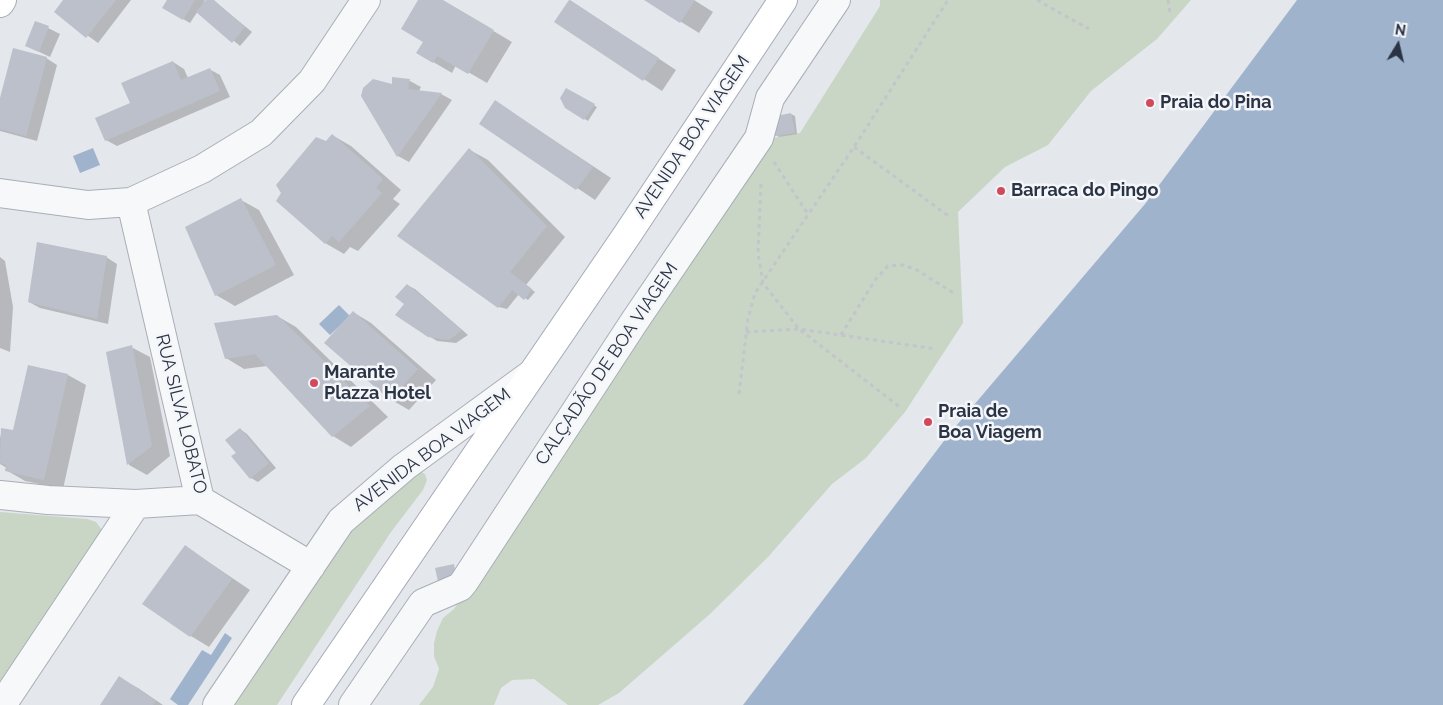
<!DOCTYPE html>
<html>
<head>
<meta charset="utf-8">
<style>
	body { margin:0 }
	#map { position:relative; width:1443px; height:705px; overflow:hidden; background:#e4e7ec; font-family:Raleway,sans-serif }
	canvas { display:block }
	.north { position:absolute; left:1373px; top:20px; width:50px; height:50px; -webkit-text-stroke:4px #f4f6f9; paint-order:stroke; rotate:9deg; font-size:14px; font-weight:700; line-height:20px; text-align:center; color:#2b3445 }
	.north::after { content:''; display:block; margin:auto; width:18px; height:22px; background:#2b3445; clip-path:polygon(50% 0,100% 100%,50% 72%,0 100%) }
</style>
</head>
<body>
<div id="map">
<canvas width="1443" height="705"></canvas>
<div class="north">N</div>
</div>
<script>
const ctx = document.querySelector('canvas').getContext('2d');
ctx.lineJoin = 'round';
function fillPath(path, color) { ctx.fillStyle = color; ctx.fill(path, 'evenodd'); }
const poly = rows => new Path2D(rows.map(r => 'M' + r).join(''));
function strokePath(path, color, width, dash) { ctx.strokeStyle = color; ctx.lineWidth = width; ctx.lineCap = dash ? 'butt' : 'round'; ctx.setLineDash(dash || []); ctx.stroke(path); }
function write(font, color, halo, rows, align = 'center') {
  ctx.font = font + ' Raleway,sans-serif'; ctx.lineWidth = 5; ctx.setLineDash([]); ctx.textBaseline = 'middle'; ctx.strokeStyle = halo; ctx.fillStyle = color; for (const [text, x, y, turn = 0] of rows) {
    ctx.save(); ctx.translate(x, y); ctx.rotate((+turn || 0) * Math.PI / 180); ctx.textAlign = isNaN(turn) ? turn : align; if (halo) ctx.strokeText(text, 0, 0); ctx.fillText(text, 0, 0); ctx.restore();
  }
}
fillPath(poly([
	[880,0,1191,0,1157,39,1091,91,1048,145,1005,167,958,212,963,323,905,412,866,458,832,484,768,557,710,614,619,693,598,705,568,705,534,679,512,680,501,688,494,705,419,705,433,687,439,669,434,656,434,643,437,631,443,618,454,609,510,527,768,139,800,133,880,6],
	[419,471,425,474,427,480,423,490,391,532,277,705,230,705,349,530],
	[0,512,87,519,96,522,102,530,4,679,0,680]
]), '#c9d6c5');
fillPath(poly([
	[1297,0,1443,0,1443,705,743,705,950,433,1145,204],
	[93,148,100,165,80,173,73,156],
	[339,305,350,316,330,335,319,324],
	[225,633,232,638,188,705,178,705,170,699,202,650,211,655]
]), '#9fb4cc');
fillPath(poly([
	[65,0,131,0,98,43,55,12],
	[167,0,205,0,203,5,208,0,213,0,252,32,240,46,198,11,190,23,164,8],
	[420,0,441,0,512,42,487,83,456,65,452,73,418,53,424,42],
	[570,0,676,70,662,91,556,22],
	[646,0,694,0,713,12,699,33],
	[36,22,60,34,50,57,27,46],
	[46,58,57,65,37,141,0,131,0,103],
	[173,62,184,69,188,78,209,69,220,75,230,97,117,146,106,140,131,104],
	[393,78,410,81,421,87,419,91,441,94,452,100,409,162,398,156,362,95,393,85],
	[567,90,597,107,588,121,566,107],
	[496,102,611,178,595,200,481,123],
	[791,114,795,116,797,134,779,137,776,135],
	[332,135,351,146,401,190,393,199,400,204,358,251,350,247,344,254,325,243,326,142],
	[470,150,488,160,565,237,526,285,535,292,528,300,519,294,507,309,499,307],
	[241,200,259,210,294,275,235,306,216,295],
	[0,257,5,261,13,307,10,352,0,348],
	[106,257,117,264,108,324,40,308,29,302],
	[407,285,415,289,468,335,456,343,437,341,429,336],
	[353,312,371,323,436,380,409,410,390,399],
	[277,316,296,327,388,417,351,447,333,436,267,366,244,369,226,358],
	[131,347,150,357,170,456,147,475,129,465,108,353],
	[68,375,86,385,63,489,25,481,6,470,7,468,0,464,0,438,2,429,14,432],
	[240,429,247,434,276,468,258,482,251,478,238,453],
	[185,546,250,590,209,647,191,636],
	[120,678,138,688,163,705,101,705]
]), '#0003');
fillPath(poly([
	[63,0,116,0,86,38,54,12],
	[167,0,195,0,183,20,162,8],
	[206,0,214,0,245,27,232,43,196,12],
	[418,0,443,0,494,30,468,74,437,56,433,63,416,53,423,42,401,29],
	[569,0,659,58,643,81,554,22],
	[644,0,695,0,680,23],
	[35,21,49,26,39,52,25,46],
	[13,48,47,57,26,136,0,129,0,98],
	[173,61,181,80,210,68,220,91,105,141,95,118,130,103,121,83],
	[392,77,410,79,408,89,442,93,397,157,361,96,363,88,373,79,392,84],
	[566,88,595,104,584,120,565,108,560,98],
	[495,100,593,167,576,190,479,124],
	[791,113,795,133,775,136,771,117],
	[332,134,383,179,376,188,382,193,339,242,332,236,325,244,276,201,281,193,276,185,316,137,326,141],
	[469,148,547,226,510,272,532,289,524,300,512,290,498,308,397,236],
	[241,198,276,265,215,296,185,227],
	[37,242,107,256,97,319,28,302],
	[407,284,462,330,449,340,428,337,395,315,404,304,395,297],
	[353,311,418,369,390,400,324,343],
	[277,315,370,406,332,437,255,354,225,359,214,323],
	[132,345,152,446,127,465,106,352],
	[28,365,68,374,44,480,5,471,6,465,0,463,1,428,13,430],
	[240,428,269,463,250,479,231,456,236,453,225,440],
	[185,545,232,579,190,637,142,604],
	[454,564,457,582,439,586,435,568],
	[119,676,156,701,153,705,100,705]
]), '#bbc0ca');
const minor = poly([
	[0,193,88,205,131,202,202,169,261,133,312,81,366,0],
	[131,202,200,500,311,566],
	[0,495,48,500,136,504,200,500],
	[2,705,136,504],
	[217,705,341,521,404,467,530,375],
	[353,705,423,603,460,587,464,582,634,322,759,138,770,98,836,0]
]);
const major = poly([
	[0,3,2,0],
	[306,705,627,235,783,0]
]);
strokePath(minor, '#a9aeb7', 30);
strokePath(major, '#a3abb8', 30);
strokePath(poly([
	[1037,0,1089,29],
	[1168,0,1170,13],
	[854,147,950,217],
	[774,162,808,214],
	[761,184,758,253,763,283,799,329,901,408],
	[746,332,799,329,936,349],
	[841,335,875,280,888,266,903,265,917,270,955,294],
	[739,394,748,319,755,293,854,147,948,0]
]), '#c2c5cb', 3, [4, 4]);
strokePath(minor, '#f7f8fa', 28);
strokePath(major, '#fff', 28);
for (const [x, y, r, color] of [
	[1150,103,5,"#d1495b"],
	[1001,191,5,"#d1495b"],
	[314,383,5,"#d1495b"],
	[928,422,5,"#d1495b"]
]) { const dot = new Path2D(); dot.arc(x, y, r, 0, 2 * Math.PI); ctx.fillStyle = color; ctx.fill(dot); strokePath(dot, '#f4f6f9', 2); }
write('bold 18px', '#2b3445', '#f4f6f9', [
	["Praia do Pina",1160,103],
	["Barraca do Pingo",1011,191],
	["Marante",324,373],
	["Plazza Hotel",324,394],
	["Praia de",938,412],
	["Boa Viagem",938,433]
], 'left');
write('18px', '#2b3445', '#f4f6f9', [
	["AVENIDA BOA VIAGEM",692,137,-56],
	["CALÇADÃO DE BOA VIAGEM",607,364,-56],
	["RUA SILVA LOBATO",181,414,76],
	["AVENIDA BOA VIAGEM",432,450,-37]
]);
</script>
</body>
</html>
